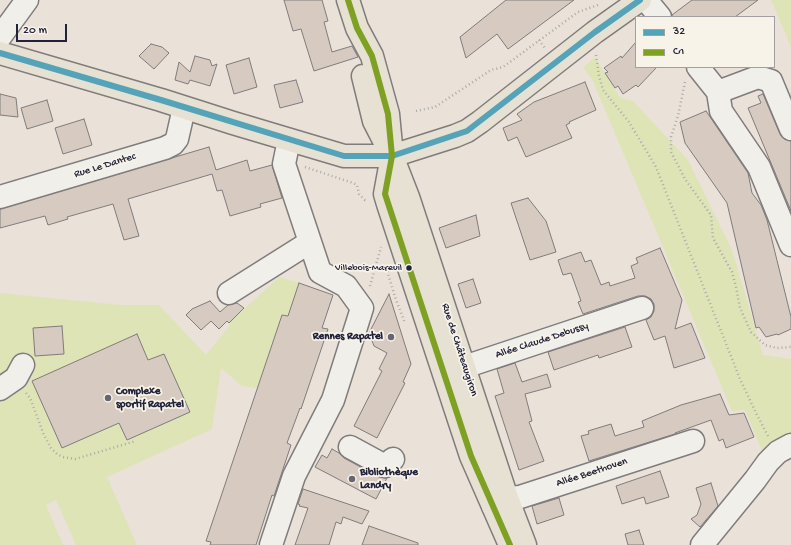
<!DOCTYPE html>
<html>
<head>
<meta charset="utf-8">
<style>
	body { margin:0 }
	#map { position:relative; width:791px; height:545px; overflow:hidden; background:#eae1d8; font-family:"Gochi Hand",sans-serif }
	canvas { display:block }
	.legend { position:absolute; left:635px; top:16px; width:140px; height:52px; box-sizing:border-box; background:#f7f3e8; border:1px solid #a29fa3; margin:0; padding:5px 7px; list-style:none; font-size:12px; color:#22223b }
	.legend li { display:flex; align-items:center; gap:8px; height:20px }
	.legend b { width:20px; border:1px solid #a29fa3 }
	.scale { position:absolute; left:16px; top:24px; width:51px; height:18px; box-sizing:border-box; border:2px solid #22223b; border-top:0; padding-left:5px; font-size:12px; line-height:14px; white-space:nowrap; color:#22223b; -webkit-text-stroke:3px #f7f3e8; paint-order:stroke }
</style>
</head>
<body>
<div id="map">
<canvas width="791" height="545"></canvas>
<ul class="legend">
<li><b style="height:5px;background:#54a3b9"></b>32</li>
<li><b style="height:5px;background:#7ea124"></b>C1</li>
</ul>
<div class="scale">20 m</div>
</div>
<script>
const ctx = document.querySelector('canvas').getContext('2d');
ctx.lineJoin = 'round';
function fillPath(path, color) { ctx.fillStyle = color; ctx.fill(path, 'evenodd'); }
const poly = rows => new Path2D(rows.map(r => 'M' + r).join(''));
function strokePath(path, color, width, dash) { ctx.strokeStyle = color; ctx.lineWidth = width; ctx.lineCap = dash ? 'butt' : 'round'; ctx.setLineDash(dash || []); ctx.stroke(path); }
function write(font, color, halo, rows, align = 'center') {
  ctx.font = font + ' "Gochi Hand",sans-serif'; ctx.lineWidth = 3.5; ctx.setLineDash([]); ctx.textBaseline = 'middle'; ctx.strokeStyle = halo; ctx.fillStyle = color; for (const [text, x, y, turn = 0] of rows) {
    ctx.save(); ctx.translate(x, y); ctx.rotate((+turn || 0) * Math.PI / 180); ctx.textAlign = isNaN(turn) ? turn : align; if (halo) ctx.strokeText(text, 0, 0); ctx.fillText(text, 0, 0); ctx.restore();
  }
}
fillPath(poly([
	[771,0,791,0,791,47],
	[595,57,620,98,633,101,688,160,732,250,763,355,791,359,791,443,766,460,745,410,732,411,592,79,583,68],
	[279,277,299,283,288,316,282,315,258,388,242,386,221,368,212,429,107,477,137,545,76,545,56,500,46,505,63,545,0,545,0,293,121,305,159,305,206,355,229,326,230,322]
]), '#dee4b6');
const building = poly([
	[284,0,322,0,328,21,324,22,332,52,352,46,358,57,314,71,301,29,293,31,284,0],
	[506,0,574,0,508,49,497,34,466,58,460,37,506,0],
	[692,0,758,0,735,17,672,17,672,15,692,0],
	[636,42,636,67,657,67,638,87,636,85,623,94,618,86,615,88,605,73,608,72,604,68,621,56,622,58,636,42],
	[151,44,162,47,169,53,154,69,139,56,151,44],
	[195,56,210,60,212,66,217,64,210,86,190,80,188,84,175,80,179,62,190,72,195,56],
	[249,58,257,87,234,94,226,65,249,58],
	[296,80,303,102,280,108,274,85,296,80],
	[585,82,596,110,569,122,570,123,566,125,572,138,526,157,517,137,508,141,503,128,522,120,517,114,534,102,585,82],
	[0,94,16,98,18,117,0,115,0,94],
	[763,94,780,134,784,139,791,141,791,211,748,108,761,103,758,96,763,94],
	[47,100,53,121,27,129,21,108,47,100],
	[706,111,748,173,752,193,761,205,767,220,791,317,791,329,778,335,777,334,766,337,759,327,756,328,727,203,685,143,680,122,706,111],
	[84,119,92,145,63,154,55,128,84,119],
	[209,147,216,170,247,160,250,171,272,165,282,198,260,204,261,207,230,216,222,190,217,191,212,174,128,199,139,236,124,240,113,204,67,217,68,219,48,225,45,216,0,228,0,209,209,147],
	[528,198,546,221,556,252,530,260,511,203,528,198],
	[476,215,480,236,446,248,439,228,476,215],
	[660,248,682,300,675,329,691,323,705,358,674,368,665,336,654,340,646,320,651,317,654,311,654,304,651,299,645,296,638,296,583,314,578,302,581,301,571,273,563,275,558,260,581,252,585,262,591,260,601,285,609,282,610,286,635,278,631,266,638,263,636,258,660,248],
	[473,279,481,303,466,308,458,284,473,279],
	[299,283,333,295,322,328,328,329,301,409,300,408,287,443,291,445,274,496,272,495,256,545,210,545,211,542,206,541,282,315,288,316,299,283],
	[389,294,411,364,403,382,405,383,377,438,354,426,382,371,379,369,387,353,374,346,369,333,389,294],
	[210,301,220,312,228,305,237,303,244,308,229,323,227,321,219,329,211,321,201,330,186,315,192,309,210,301],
	[62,326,64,354,35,356,33,328,62,326],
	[625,327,632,347,599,358,598,355,554,370,548,352,625,327],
	[137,334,148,360,164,354,190,412,127,440,119,423,62,448,32,381,137,334],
	[515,363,522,382,547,374,551,387,525,394,532,421,529,422,544,461,519,470,495,396,504,393,497,369,515,363],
	[720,394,729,415,744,413,754,437,726,448,723,439,719,441,711,420,675,433,675,434,589,461,581,436,589,434,588,431,611,424,615,436,644,427,642,421,681,405,720,394],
	[332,449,339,453,344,458,379,477,387,478,376,499,315,467,322,455,327,458,332,449],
	[660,471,669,497,646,504,644,497,622,504,616,486,660,471],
	[711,483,718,506,700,527,691,519,697,515,701,504,696,488,711,483],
	[303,489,369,511,362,524,343,517,341,524,336,522,329,545,295,545,308,508,299,506,300,505,298,504,303,489],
	[559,498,564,515,537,524,532,506,559,498],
	[369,526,418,543,418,545,362,545,369,526],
	[639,530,644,545,628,545,625,534,639,530]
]);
fillPath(building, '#d7cac0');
strokePath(building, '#807c7d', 1);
const minor = poly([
	[646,0,660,17],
	[0,37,27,0],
	[698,67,718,92,721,111,759,167,791,245],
	[718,92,758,77,771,81,791,129],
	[0,197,165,148,173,144,177,139,184,108],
	[229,293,310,242],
	[446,373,642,308],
	[0,389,16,378,23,365],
	[350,447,385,466,393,459],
	[493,506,507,498,520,497,693,441],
	[271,545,294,476,333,400,362,308,346,286,320,272,284,164,289,140],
	[702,545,755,480,768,462,778,452,791,445]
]);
const major = poly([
	[348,0,357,28,372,56,388,114,392,156,385,194,388,204,471,456,510,545],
	[0,53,161,100,233,123,344,156,392,156,455,136,467,131,480,122,595,32,640,0],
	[363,76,374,121,392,156,408,197,507,498,525,545]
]);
strokePath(minor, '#807c7d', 25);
strokePath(major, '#807c7d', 25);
strokePath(poly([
	[539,40,545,48],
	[596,55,599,76,603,90,629,122,656,167,740,379,757,415,768,436],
	[685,82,678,116,671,137,671,152,685,179,711,215,713,238,732,272,736,287,740,308,751,332,765,345,777,348,791,347],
	[416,111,435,107,491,70,503,67,578,12,598,5],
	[305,167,353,183,357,185,359,194,365,200,367,200],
	[389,271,388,274,396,300,405,323],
	[370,286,381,247],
	[26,393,30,398,44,435,51,448,57,454,63,457,75,459,136,441]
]), '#acaaaa', 2.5, [1, 3]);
strokePath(minor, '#f1efea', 22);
strokePath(major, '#e6e1d2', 22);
strokePath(poly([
	[0,53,161,100,344,156,392,156,467,131,595,32,640,0]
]), '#54a3b9', 6);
strokePath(poly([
	[348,0,357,28,372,56,388,114,392,156,385,194,471,456,510,545]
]), '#7ea124', 6);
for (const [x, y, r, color] of [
	[409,268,3.5,"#22223b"],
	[391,337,4,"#686572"],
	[108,398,4,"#686572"],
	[352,479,4,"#686572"]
]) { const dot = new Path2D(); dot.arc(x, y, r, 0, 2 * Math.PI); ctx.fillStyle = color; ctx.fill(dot); strokePath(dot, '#f7f3e8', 1.5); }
write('10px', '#22223b', '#f7f3e8', [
	["Villebois-Mareuil",402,268]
], 'right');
write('11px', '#22223b', '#f7f3e8', [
	["Rue Le Dantec",105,166,-17],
	["Allée Claude Debussy",542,341,-18],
	["Rue de Châteaugiron",459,350,72],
	["Allée Beethoven",592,473,-18]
]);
write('bold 11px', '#22223b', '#f7f3e8', [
	["Rennes Rapatel",383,337,"right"],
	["Complexe",116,392],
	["sportif Rapatel",116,405],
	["Bibliothèque",360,473],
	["Landry",360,486]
], 'left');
</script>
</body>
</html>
